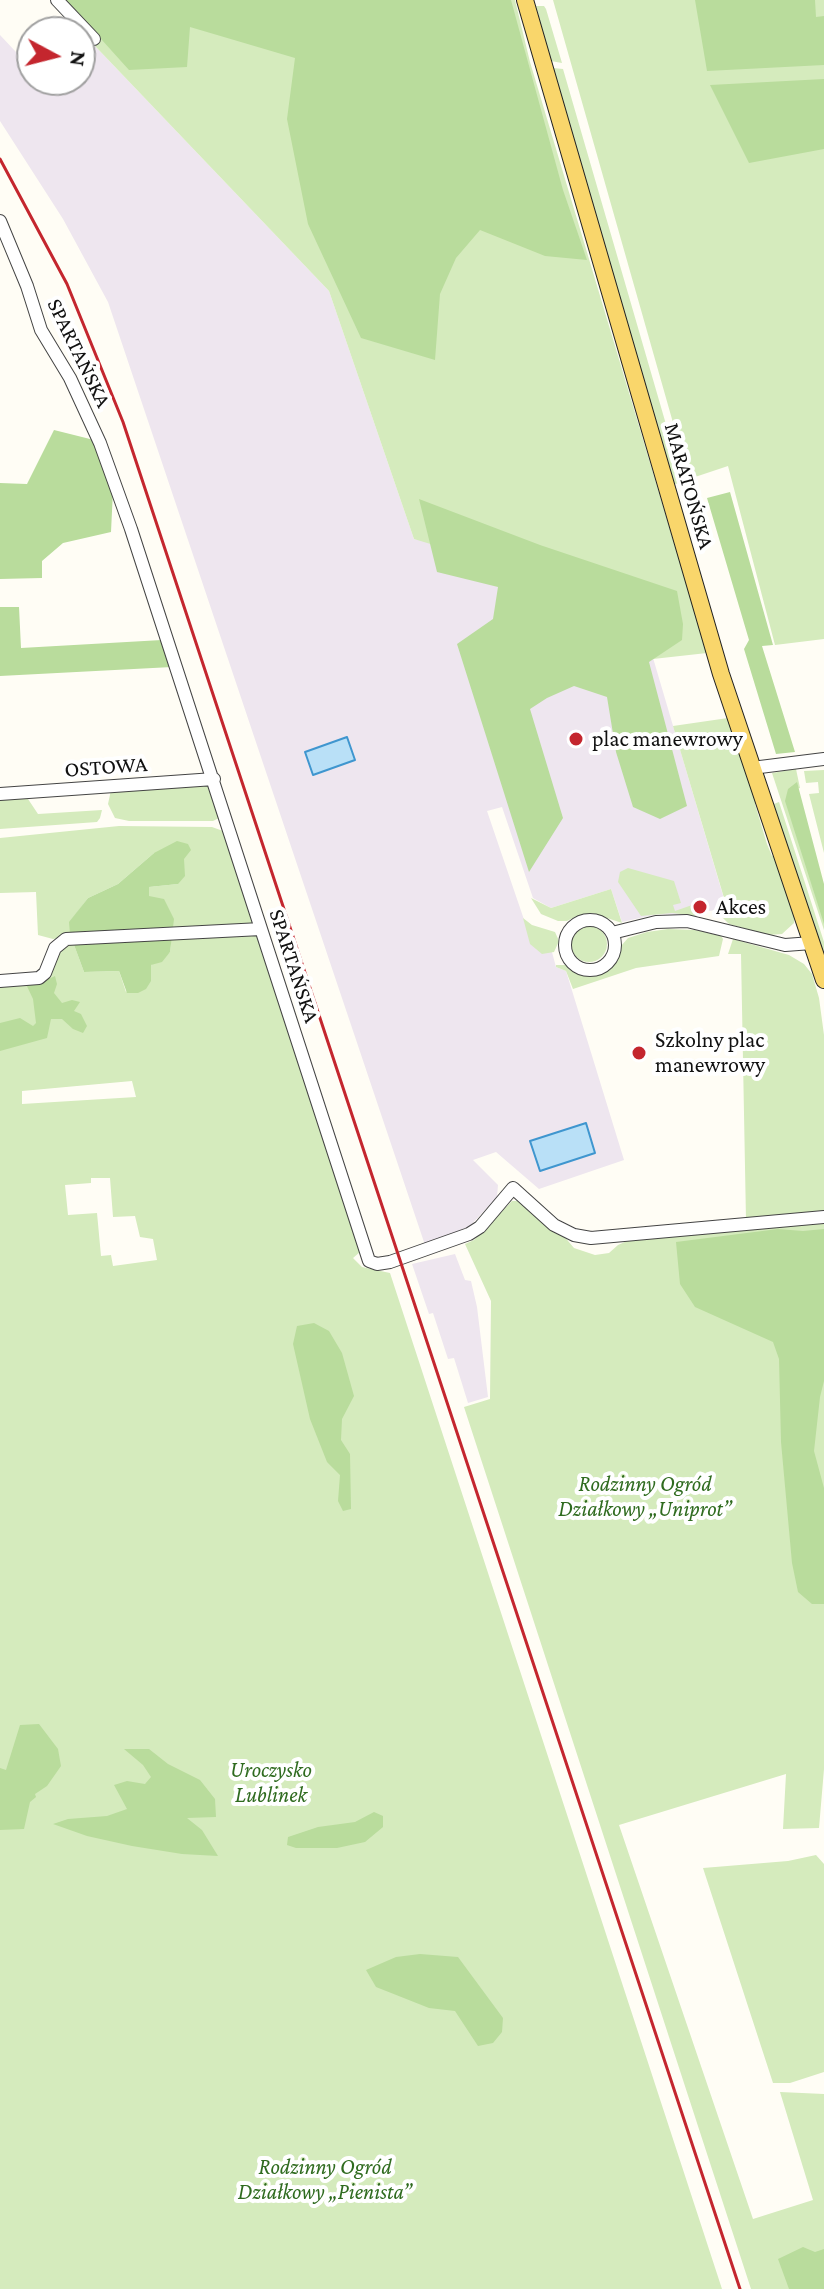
<!DOCTYPE html>
<html>
<head>
<meta charset="utf-8">
<style>
	body { margin:0 }
	#map { position:relative; width:824px; height:2289px; overflow:hidden; background:#fffdf5; font-family:"Crimson Pro",serif }
	canvas { display:block }
	.north { position:absolute; left:16px; top:16px; width:80px; height:80px; box-sizing:border-box; background:#fff; border:2px solid #a0a0a0; border-radius:50%; rotate:97deg; font-size:22px; font-weight:700; line-height:32px; text-align:center; color:#111 }
	.north::after { content:''; display:block; margin:auto; width:28px; height:36px; background:#c4262e; clip-path:polygon(50% 0,100% 100%,50% 72%,0 100%) }
</style>
</head>
<body>
<div id="map">
<canvas width="824" height="2289"></canvas>
<div class="north">N</div>
</div>
<script>
const ctx = document.querySelector('canvas').getContext('2d');
ctx.lineJoin = 'round';
function fillPath(path, color) { ctx.fillStyle = color; ctx.fill(path, 'evenodd'); }
const poly = rows => new Path2D(rows.map(r => 'M' + r).join(''));
function strokePath(path, color, width, dash) { ctx.strokeStyle = color; ctx.lineWidth = width; ctx.lineCap = dash ? 'butt' : 'round'; ctx.setLineDash(dash || []); ctx.stroke(path); }
function write(font, color, halo, rows, align = 'center') {
  ctx.font = font + ' "Crimson Pro",serif'; ctx.lineWidth = 8; ctx.setLineDash([]); ctx.textBaseline = 'middle'; ctx.strokeStyle = halo; ctx.fillStyle = color; for (const [text, x, y, turn = 0] of rows) {
    ctx.save(); ctx.translate(x, y); ctx.rotate((+turn || 0) * Math.PI / 180); ctx.textAlign = isNaN(turn) ? turn : align; if (halo) ctx.strokeText(text, 0, 0); ctx.fillText(text, 0, 0); ctx.restore();
  }
}
fillPath(poly([
	[75,25,329,291,414,539,628,573,727,909,708,911,698,916,658,914,622,922,611,889,551,908,533,898,502,807,487,811,533,946,549,941,556,967,566,971,624,1160,539,1189,496,1152,473,1160,498,1185,497,1197,470,1226,425,1245,108,302,63,219,0,121,0,35,32,69,32,80,80,80,80,32,68,32],
	[455,1254,465,1280,471,1281,477,1307,488,1397,468,1403,454,1358,448,1359,433,1313,429,1314,412,1264]
]), '#eee6ef');
fillPath(poly([
	[53,0,515,0,530,62,707,653,653,659,628,575,615,600,414,539,329,291,75,25],
	[553,0,824,0,824,639,775,645,728,466,689,479],
	[536,6,544,6,546,9,562,63,551,61],
	[553,68,563,69,683,483,674,484],
	[728,718,758,803,755,804,767,844,772,856,776,855,795,912,794,923,782,934,768,935,729,924,717,912,727,908,673,726],
	[796,769,800,788,796,789,824,889,824,930,772,773],
	[824,770,824,853,809,794,819,793,818,782,806,783,804,771],
	[212,784,219,818,213,821,129,821,115,818,108,804,111,790],
	[26,796,38,814,102,810,100,818,97,822,0,829,0,797],
	[779,802,824,942,824,957,771,805],
	[119,826,212,827,223,831,256,925,172,930,149,896,149,887,178,884,154,853,118,884,88,898,70,922,70,934,67,937,53,939,38,935,36,892,0,893,0,838],
	[628,868,674,881,681,903,673,905,675,911,695,904,698,916,672,913,641,916,618,882,620,872],
	[611,889,622,923,592,913,577,916,567,921,558,921,541,914,531,898,551,908],
	[523,918,532,925,555,932,559,941,554,952,542,954,530,944],
	'571 944a18 18 0 1 1 36 0a18 18 0 1 1-36 0Z',
	[668,929,695,930,721,936,723,939,719,956,636,968,573,989,566,971,556,967,556,965,565,965,589,975,601,973,615,961,621,946,628,938,647,932],
	[247,933,259,937,360,1252,353,1258,362,1267,390,1273,722,2289,0,2289,0,984,41,980,56,950,73,942,84,972,119,971,126,992,151,965,170,952,171,940],
	[132,1081,136,1097,22,1104,22,1091],
	[91,1178,110,1178,113,1217,135,1216,140,1237,153,1239,157,1260,113,1266,111,1255,101,1256,97,1213,68,1215,65,1185,91,1183],
	[733,939,789,955,804,964,812,974,819,998,824,1035,824,1212,746,1220,741,954,728,954],
	[512,1201,519,1201,563,1235,574,1248,595,1255,609,1253,618,1245,627,1241,824,1221,824,1769,819,1828,783,1829,786,1774,619,1825,753,2219,813,2200,780,2092,824,2094,824,2289,751,2289,464,1407,490,1399,491,1301,465,1244,474,1240],
	[816,1855,824,1864,824,2072,790,2083,773,2083,703,1868,788,1861]
]), '#d5ebbd');
fillPath(poly([
	[66,0,511,0,563,190,587,260,545,256,480,230,456,258,440,294,435,360,361,338,308,224,287,119,295,58,190,27,187,67,129,70],
	[695,0,815,0,816,17,824,16,824,65,707,71],
	[824,79,824,149,749,163,710,85],
	[54,430,94,440,113,490,111,532,63,543,42,561,42,578,0,579,0,483,27,484],
	[730,492,773,645,762,646,795,752,776,754,744,649,749,640,707,498],
	[419,499,540,545,677,591,683,624,682,640,649,662,687,806,660,819,633,807,616,752,607,697,574,686,547,698,530,709,563,818,529,872,457,644,493,619,498,587,437,572],
	[0,607,19,607,21,648,162,640,172,667,0,676],
	[797,782,824,884,824,924,785,801,788,789],
	[177,841,188,844,191,850,184,859,185,876,178,884,149,887,149,896,164,899,174,919,170,952,162,962,151,965,151,981,146,989,138,993,127,993,119,971,84,972,70,934,69,922,88,898,118,884,154,853],
	[55,976,57,984,54,993,62,1003,72,1000,80,1002,74,1011,81,1014,87,1026,83,1033,73,1029,62,1019,51,1019,47,1038,0,1051,0,1023,20,1018,33,1026,36,1023,33,999,25,982,38,984],
	[778,1229,803,1231,824,1229,824,1381,820,1397,814,1451,824,1488,824,1604,812,1604,798,1592,792,1563,781,1442,779,1359,773,1342,695,1307,680,1284,676,1242],
	[314,1323,329,1331,342,1353,354,1396,342,1419,341,1440,350,1454,351,1509,343,1511,338,1501,340,1475,327,1462,310,1419,293,1344,297,1326],
	[39,1724,58,1749,61,1766,47,1786,35,1794,36,1797,30,1802,24,1829,0,1830,0,1768,6,1770,20,1725],
	[124,1749,149,1749,168,1764,200,1780,215,1799,216,1817,187,1818,202,1830,218,1856,182,1854,132,1846,87,1836,53,1824,68,1819,107,1816,127,1809,114,1785,127,1781,145,1784,151,1777,143,1765],
	[374,1812,383,1816,383,1827,365,1842,337,1848,296,1848,287,1845,288,1837,318,1827,355,1822],
	[420,1954,458,1957,503,2018,502,2032,493,2043,478,2046,455,2011,429,2008,376,1987,366,1970,396,1957],
	[803,2247,815,2252,824,2249,824,2289,789,2289,778,2259]
]), '#b9dc9c');
const water = poly([
	[347,737,355,760,313,775,305,752,347,737],
	[586,1123,595,1153,540,1171,530,1141,586,1123]
]);
fillPath(water, '#b9e0f7');
strokePath(water, '#3f96cf', 2);
const minor = poly([
	[57,0,94,39],
	[0,221,27,286,41,330,70,378,100,443,131,529,369,1261,377,1264,390,1262,469,1234,480,1227,513,1188,554,1225,574,1235,591,1238,824,1217],
	[752,768,824,759],
	[0,794,214,779],
	'565 945a25 25 0 1 1 50 0a25 25 0 1 1-50 0Z',
	[612,933,656,922,687,921,785,945,812,943],
	[0,981,39,978,45,973,55,948,66,939,261,929]
]);
const major = poly([
	[525,0,721,674,824,980]
]);
strokePath(minor, '#444', 14);
strokePath(major, '#222', 18);
strokePath(minor, '#fff', 12);
strokePath(major, '#f9d66b', 16);
strokePath(poly([
	[0,159,67,284,123,422,740,2289]
]), '#c4262e', 3);
for (const [x, y, r, color] of [
	[576,739,8,"#c4262e"],
	[700,907,8,"#c4262e"],
	[639,1053,8,"#c4262e"]
]) { const dot = new Path2D(); dot.arc(x, y, r, 0, 2 * Math.PI); ctx.fillStyle = color; ctx.fill(dot); strokePath(dot, '#fff', 3); }
write('22px', '#111', '#fff', [
	["SPARTAŃSKA",79,353,64],
	["MARATOŃSKA",689,486,74],
	["OSTOWA",106,767,-4],
	["SPARTAŃSKA",294,966,72]
]);
write('22px', '#111', '#fff', [
	["plac manewrowy",592,739],
	["Akces",716,907],
	["Szkolny plac",655,1040],
	["manewrowy",655,1065]
], 'left');
write('italic 22px', '#2f6b1f', '#fff', [
	["Rodzinny Ogród",645,1484],
	["Działkowy „Uniprot”",645,1509],
	["Uroczysko",271,1770],
	["Lublinek",271,1795],
	["Rodzinny Ogród",325,2167],
	["Działkowy „Pienista”",325,2192]
]);
</script>
</body>
</html>
